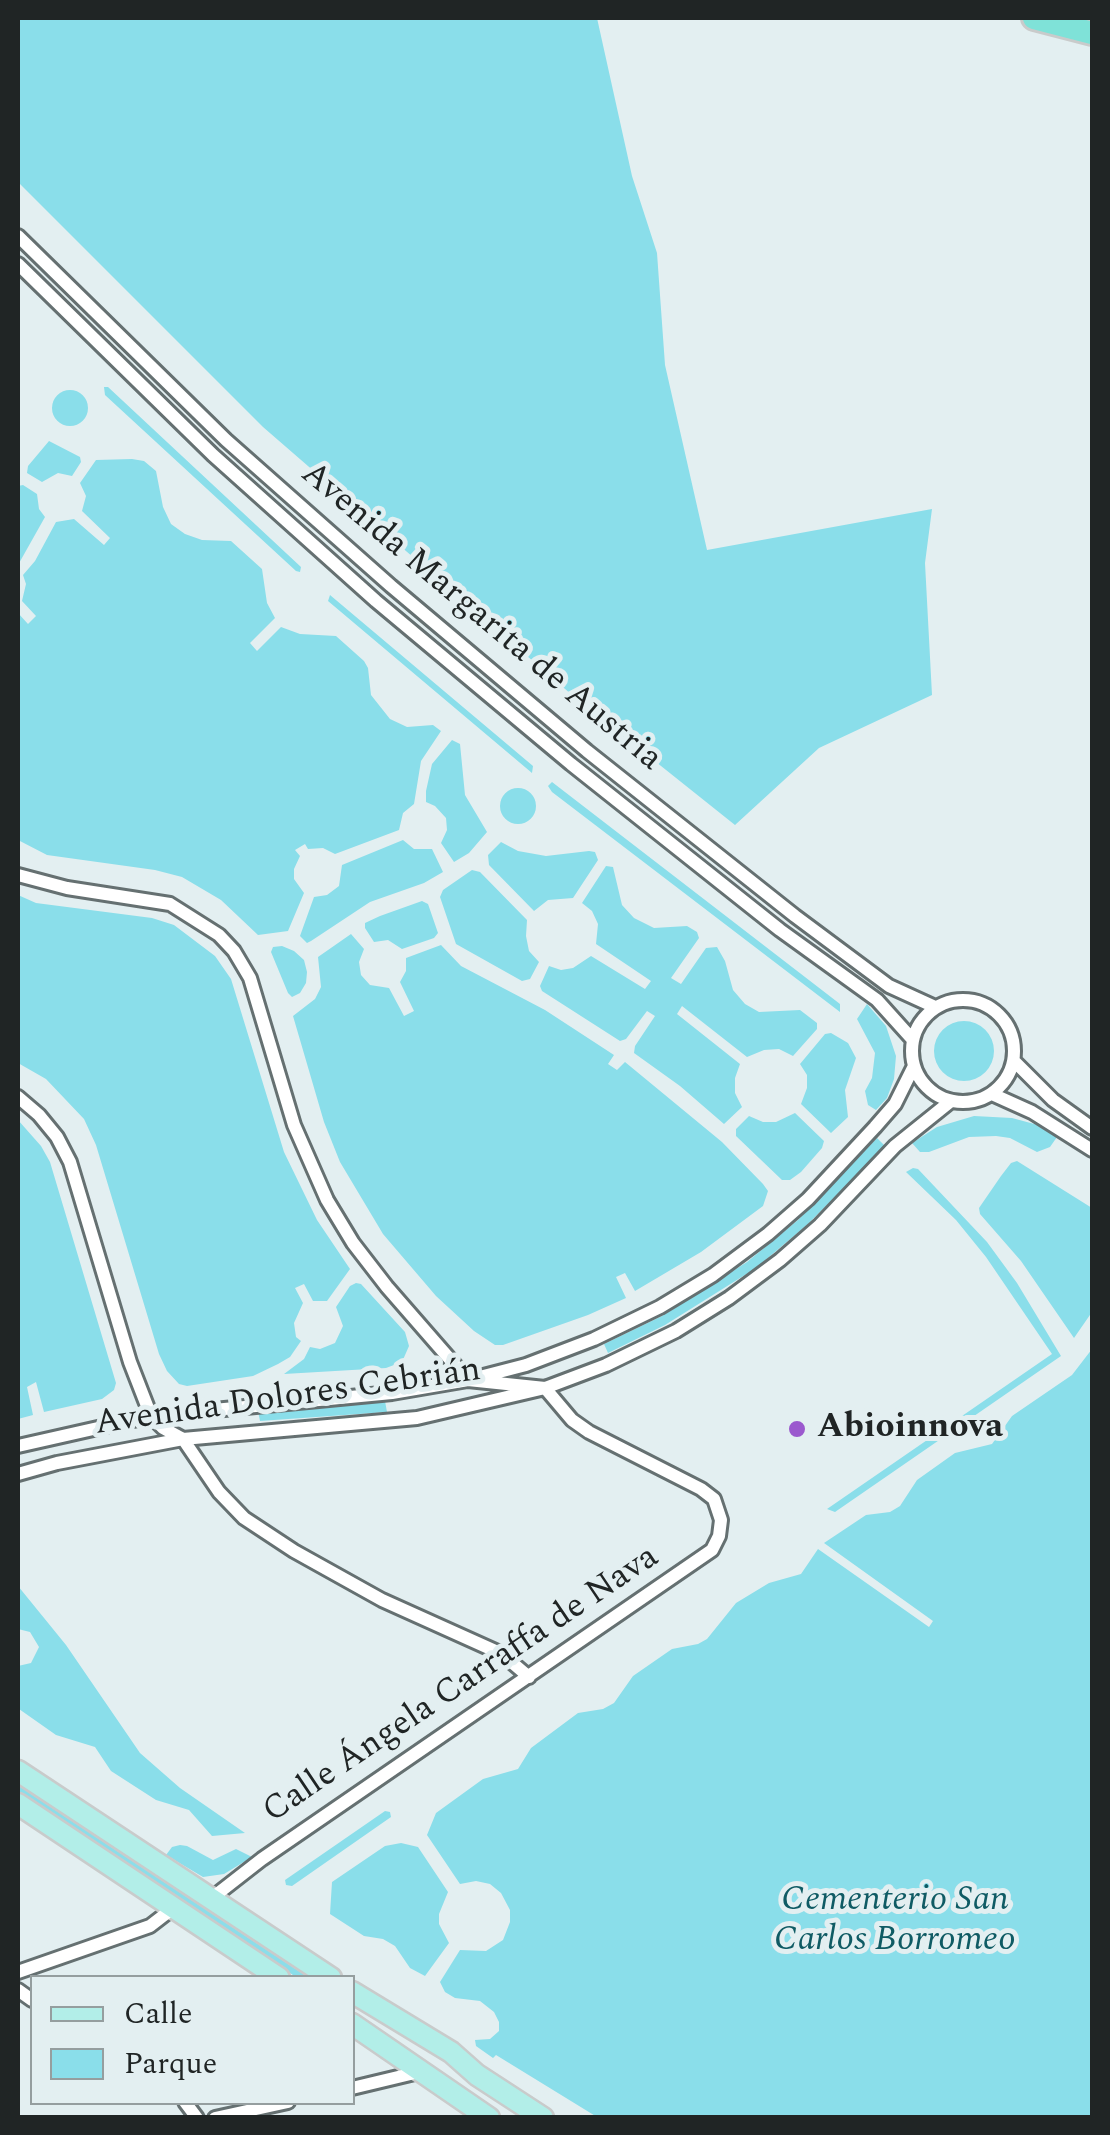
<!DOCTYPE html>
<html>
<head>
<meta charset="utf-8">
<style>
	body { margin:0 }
	#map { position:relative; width:1110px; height:2135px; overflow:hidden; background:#e3eff1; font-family:Spectral,serif }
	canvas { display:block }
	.frame { position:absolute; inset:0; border:20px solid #202525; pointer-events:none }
	.legend { position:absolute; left:30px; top:1975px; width:325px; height:130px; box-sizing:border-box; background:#e3eff1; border:2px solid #959e9f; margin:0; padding:12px 18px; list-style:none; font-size:30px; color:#202525 }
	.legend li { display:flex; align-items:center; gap:20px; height:50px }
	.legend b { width:50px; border:2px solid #959e9f }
</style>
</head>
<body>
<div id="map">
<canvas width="1110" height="2135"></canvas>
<div class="frame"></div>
<ul class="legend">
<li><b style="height:12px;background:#b2eee8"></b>Calle</li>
<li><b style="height:28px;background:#8adeea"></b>Parque</li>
</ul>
</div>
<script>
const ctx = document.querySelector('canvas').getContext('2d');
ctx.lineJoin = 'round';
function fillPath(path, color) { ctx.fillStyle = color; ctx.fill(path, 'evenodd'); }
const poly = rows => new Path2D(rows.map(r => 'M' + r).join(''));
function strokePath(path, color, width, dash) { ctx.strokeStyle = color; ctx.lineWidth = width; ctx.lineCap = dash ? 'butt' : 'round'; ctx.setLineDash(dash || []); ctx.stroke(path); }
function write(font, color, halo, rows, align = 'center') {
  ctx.font = font + ' Spectral,serif'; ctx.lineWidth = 10; ctx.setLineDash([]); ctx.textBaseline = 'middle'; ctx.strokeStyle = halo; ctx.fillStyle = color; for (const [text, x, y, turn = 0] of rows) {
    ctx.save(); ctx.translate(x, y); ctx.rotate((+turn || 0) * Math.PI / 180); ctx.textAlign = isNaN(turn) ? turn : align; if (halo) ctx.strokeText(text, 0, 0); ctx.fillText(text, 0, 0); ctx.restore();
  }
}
fillPath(poly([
	[18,18,597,18,632,176,657,253,665,365,707,550,932,509,925,563,932,695,819,748,735,825,572,695,263,427,18,182],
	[104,387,108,387,301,567,300,572,296,571,105,395],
	'52 408a18 18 0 1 1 36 0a18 18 0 1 1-36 0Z',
	[49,441,80,457,81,462,72,476,58,473,42,482,27,473,28,466],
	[132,459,144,461,156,471,163,507,171,524,185,534,202,540,231,541,262,569,267,603,275,618,250,643,257,651,281,627,300,634,336,636,364,661,368,668,371,695,390,719,407,727,433,725,441,731,421,761,414,804,403,813,399,830,335,854,323,848,308,849,305,844,295,850,300,856,294,869,294,879,304,893,288,931,258,935,221,900,182,877,155,870,47,855,18,840,18,613,28,624,36,616,22,601,26,584,23,575,35,561,56,522,74,519,104,545,110,538,82,511,86,496,80,483,96,460],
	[23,485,37,494,39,509,45,517,18,565,18,486],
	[330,595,533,766,532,773,328,601],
	[452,740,460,744,465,795,487,832,469,853,454,862,441,843,447,830,446,818,435,806,426,802,426,791,432,764],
	[552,782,840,1004,840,1012,552,792,548,786],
	'500 806a18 18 0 1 1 36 0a18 18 0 1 1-36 0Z',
	[403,840,414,849,432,849,443,872,424,883,370,902,311,941,307,943,300,936,314,897,327,895,339,886,342,865],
	[501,842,518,851,546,856,589,851,595,852,598,860,573,898,548,900,534,911,489,865,488,855],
	[606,866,613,867,622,905,634,918,654,928,687,926,697,932,699,938,671,978,681,984,706,948,717,947,725,961,733,990,745,1004,759,1012,800,1010,817,1023,817,1029,793,1056,779,1049,764,1050,747,1057,682,1006,677,1014,740,1064,735,1078,735,1093,742,1107,724,1124,680,1086,634,1053,635,1046,655,1016,647,1011,626,1039,620,1041,542,991,540,986,549,966,561,970,573,968,591,956,645,989,651,981,596,944,598,924,592,911,582,903],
	[472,870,480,872,527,920,526,936,529,951,539,962,530,979,522,981,456,944,440,897,443,890],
	[18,895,36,903,152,918,174,925,215,956,231,979,284,1152,317,1220,350,1269,327,1301,313,1301,304,1284,295,1288,303,1303,294,1323,296,1337,301,1341,290,1357,278,1364,253,1376,187,1386,179,1384,167,1371,159,1354,96,1145,84,1119,46,1079,18,1063],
	[422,901,428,904,438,933,434,938,402,949,388,940,374,942,365,928,365,923,380,916],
	[351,934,364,949,359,962,361,975,370,985,389,988,404,1016,414,1011,400,982,406,971,406,958,441,945,461,966,545,1010,614,1055,608,1064,617,1070,625,1062,722,1142,763,1184,768,1191,763,1206,701,1252,635,1291,625,1273,616,1277,626,1298,588,1315,503,1345,495,1345,474,1331,436,1296,383,1234,340,1162,324,1122,293,1016,315,999,321,987,318,957],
	[282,946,294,951,304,960,307,972,306,983,300,993,292,997,288,993,271,952,273,947],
	[867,1004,886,1026,896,1056,894,1079,887,1098,876,1110,868,1105,865,1091,872,1078,875,1053,857,1019],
	'934 1051a30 30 0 1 1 60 0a30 30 0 1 1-60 0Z',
	[831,1033,848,1043,856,1058,845,1090,848,1117,831,1133,801,1104,807,1088,807,1075,800,1064,825,1034],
	[795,1113,824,1141,822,1148,801,1172,790,1180,782,1180,736,1136,736,1129,749,1116,763,1122,776,1122],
	[974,1116,1012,1118,1038,1125,1057,1137,1050,1147,1037,1152,1010,1138,996,1136,969,1137,929,1152,920,1152,912,1143,937,1127],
	[18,1120,41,1146,50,1162,116,1383,114,1390,102,1399,44,1412,36,1382,27,1387,33,1415,18,1419],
	[877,1138,885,1146,808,1224,756,1268,665,1325,608,1353,604,1344,662,1316,747,1262,798,1220],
	[1017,1161,1092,1208,1092,1312,1074,1338,1021,1261,980,1214,979,1208,1001,1176,1011,1163],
	[913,1168,918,1169,987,1242,1017,1283,1061,1356,835,1512,827,1509,1052,1354,986,1257,956,1220,906,1172],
	[356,1283,361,1284,405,1332,409,1346,402,1362,386,1368,284,1374,304,1359,310,1347,320,1349,335,1343,343,1326,336,1307,350,1286],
	[1092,1349,1092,2117,597,2117,496,2055,493,2058,476,2046,475,2040,490,2039,499,2031,499,2022,494,2012,480,2001,455,1998,445,1992,440,1982,460,1950,486,1951,503,1940,510,1922,510,1910,501,1893,490,1884,476,1881,460,1884,427,1835,436,1813,483,1779,518,1769,531,1748,578,1713,603,1709,614,1703,633,1676,672,1649,698,1644,707,1639,736,1603,769,1583,801,1574,818,1549,929,1627,933,1621,824,1543,866,1515,890,1512,900,1506,917,1480,955,1453,992,1444,1012,1416,1072,1375],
	[385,1401,387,1412,260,1421,258,1411],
	[18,1586,66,1645,140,1753,180,1788,245,1833,212,1836,189,1810,156,1800,111,1771,95,1747,56,1735,19,1709,18,1666,31,1663,39,1647,30,1632,18,1629],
	[18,1785,308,1977,296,1977,148,1880,18,1793],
	[385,1811,390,1812,391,1817,292,1886,286,1885,285,1880],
	[401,1843,418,1847,448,1892,439,1914,439,1924,449,1943,425,1976,410,1968,395,1946,383,1939,364,1936,330,1914,332,1882,385,1846],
	[180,1845,187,1846,213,1860,236,1849,252,1857,224,1874,203,1877,166,1855,172,1847]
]), '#8adeea');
const minor = poly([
	[18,236,226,440,391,586,587,751,795,916,889,986,935,1007],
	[18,264,213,455,376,601,571,764,780,930,877,1000,913,1040],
	[18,875,67,888,170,904,219,935,234,951,250,978,294,1125,327,1200,353,1243,387,1287,468,1380,545,1388,572,1420,589,1432,701,1489,714,1499,721,1520,719,1536,712,1550,262,1859,212,1898],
	'912 1051a51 51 0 1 1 102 0a51 51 0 1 1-102 0Z',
	[1014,1061,1053,1100,1092,1128],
	[992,1094,1032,1112,1092,1150],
	[18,1097,39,1115,57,1137,70,1162,130,1362,151,1416,163,1428,183,1439,219,1492,244,1518,294,1551,382,1600,502,1654,529,1677],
	[18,1446,151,1416,392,1393,468,1380,526,1365,594,1339,660,1307,713,1275,768,1234,808,1199,875,1127,895,1104,914,1066],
	[18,1474,57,1463,183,1439,417,1418,545,1388,606,1365,676,1331,729,1298,780,1260,820,1225,895,1146,951,1101],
	[18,1972,150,1926,172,1909],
	[18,1990,32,2000],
	[352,2088,423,2071],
	[185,2102,197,2118],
	[215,2118,288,2102]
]);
const primary = poly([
	[18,1771,331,1978],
	[18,1804,279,1978],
	[352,1992,451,2052,477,2075,543,2118],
	[352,2024,489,2118]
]);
const motorway = poly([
	[1034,18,1092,33]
]);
strokePath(minor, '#657071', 18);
strokePath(primary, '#c9cbcb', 25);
strokePath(motorway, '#c9cbcb', 28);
strokePath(minor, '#fff', 12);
strokePath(primary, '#b2eee8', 20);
strokePath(motorway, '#7fe2d8', 22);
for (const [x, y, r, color] of [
	[797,1429,10,"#9b59ce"]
]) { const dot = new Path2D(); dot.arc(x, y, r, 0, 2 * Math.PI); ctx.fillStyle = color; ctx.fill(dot); strokePath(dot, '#e3eff1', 4); }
write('35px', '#202525', '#e3eff1', [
	["Avenida Margarita de Austria",480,618,40],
	["Avenida Dolores Cebrián",288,1399,-8],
	["Calle Ángela Carraffa de Nava",462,1686,-34]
]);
write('bold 35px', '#202525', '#e3eff1', [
	["Abioinnova",817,1429]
], 'left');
write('italic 35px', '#0f5b64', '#e3eff1', [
	["Cementerio San",895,1902],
	["Carlos Borromeo",895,1942]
]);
</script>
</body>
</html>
